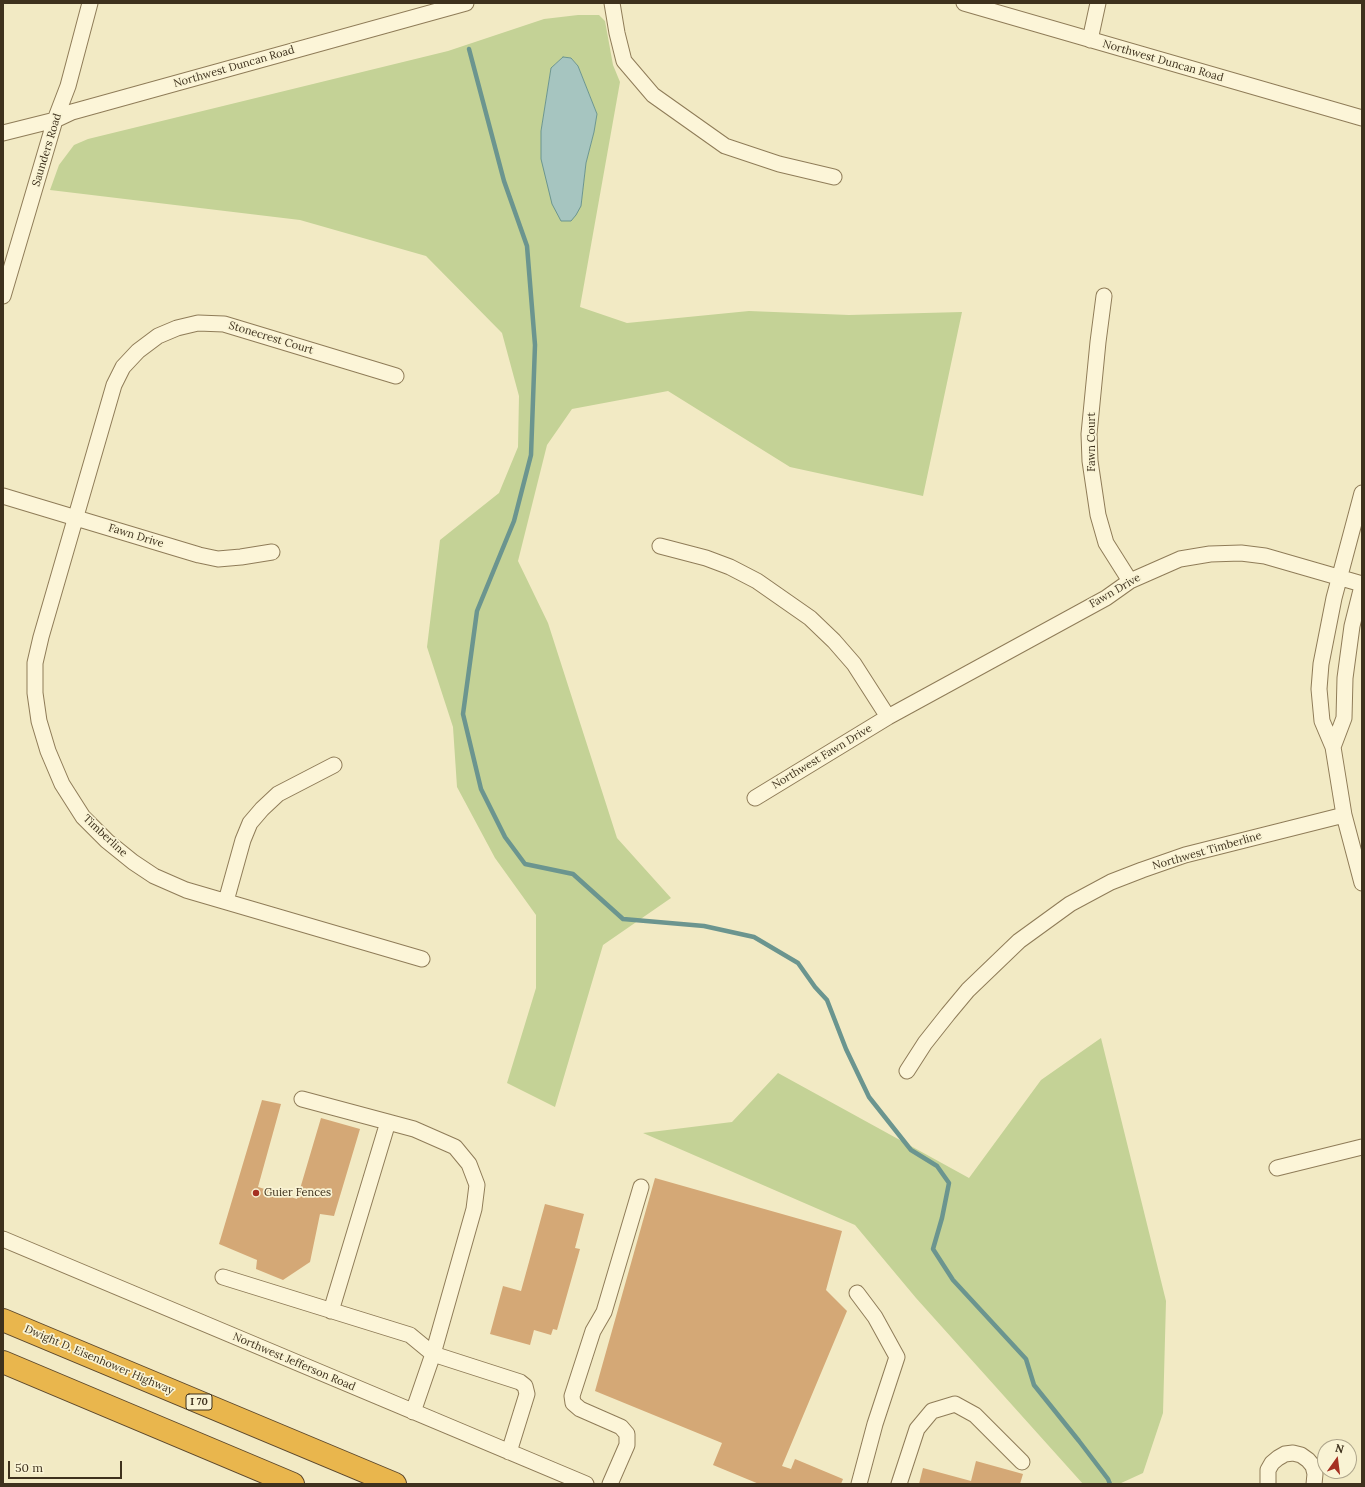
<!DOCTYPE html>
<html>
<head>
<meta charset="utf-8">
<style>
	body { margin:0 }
	#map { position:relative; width:1365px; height:1487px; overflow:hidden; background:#f2eac4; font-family:Lora,serif }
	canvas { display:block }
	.frame { position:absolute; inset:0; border:4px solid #3e311d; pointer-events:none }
	.north { position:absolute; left:1317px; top:1439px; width:40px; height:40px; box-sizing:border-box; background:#f9f3d4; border:1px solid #aea58b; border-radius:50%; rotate:14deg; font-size:11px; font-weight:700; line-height:16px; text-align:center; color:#3e311d }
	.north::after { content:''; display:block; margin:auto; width:14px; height:18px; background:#a53022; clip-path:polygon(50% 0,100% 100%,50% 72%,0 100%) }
	.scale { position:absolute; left:8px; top:1461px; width:114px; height:18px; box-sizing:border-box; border:2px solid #3e311d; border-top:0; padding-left:5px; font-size:12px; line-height:14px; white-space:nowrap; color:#3e311d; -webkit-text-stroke:3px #f9f3d4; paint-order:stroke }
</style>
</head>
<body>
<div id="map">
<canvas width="1365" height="1487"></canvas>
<div class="frame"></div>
<div class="north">N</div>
<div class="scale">50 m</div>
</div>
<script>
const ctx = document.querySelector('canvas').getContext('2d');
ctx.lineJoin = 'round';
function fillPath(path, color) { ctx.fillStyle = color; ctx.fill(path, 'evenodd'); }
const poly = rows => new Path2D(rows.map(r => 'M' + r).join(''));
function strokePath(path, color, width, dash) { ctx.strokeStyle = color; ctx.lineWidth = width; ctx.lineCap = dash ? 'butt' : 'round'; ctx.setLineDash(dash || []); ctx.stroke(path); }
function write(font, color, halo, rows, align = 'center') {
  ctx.font = font + ' Lora,serif'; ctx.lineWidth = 3.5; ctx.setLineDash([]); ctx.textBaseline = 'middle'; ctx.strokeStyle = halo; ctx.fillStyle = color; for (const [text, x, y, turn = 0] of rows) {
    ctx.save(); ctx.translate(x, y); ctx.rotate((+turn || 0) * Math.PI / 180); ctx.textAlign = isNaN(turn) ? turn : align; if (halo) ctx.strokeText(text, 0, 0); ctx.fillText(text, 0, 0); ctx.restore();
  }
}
fillPath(poly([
	[578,15,599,15,605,21,613,65,620,82,580,307,627,323,749,311,849,315,962,312,923,496,790,467,668,391,572,409,547,445,518,561,548,623,617,838,671,898,603,945,555,1107,507,1083,536,988,536,915,495,858,457,787,453,727,427,647,440,540,499,493,518,447,519,396,502,333,426,256,300,220,50,190,59,165,74,145,88,139,448,51,544,19],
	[563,57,571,58,578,66,597,114,594,132,586,163,581,206,541,131,551,68],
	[1101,1038,1166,1301,1163,1413,1143,1473,1119,1484,1083,1484,916,1298,855,1225,643,1133,732,1122,778,1073,969,1178,1041,1080]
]), '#c4d296');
const water = poly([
	[563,57,571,58,578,66,597,114,594,132,586,163,581,206,576,215,571,221,561,221,552,204,541,159,541,131,551,68,563,57]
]);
fillPath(water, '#a6c5c0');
strokePath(water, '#6b958f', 1);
strokePath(poly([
	[469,49,504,181,527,246,535,345,531,455,514,521,477,611,463,714,481,789,505,837,525,864,573,874,623,919,704,926,754,937,798,963,815,987,827,1000,846,1049,869,1097,911,1150,937,1166,949,1183,942,1218,933,1249,953,1280,1026,1359,1034,1385,1079,1441,1108,1479,1110,1484]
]), '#6b958f', 4.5);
fillPath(poly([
	[262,1100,281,1104,258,1187,297,1199,321,1118,360,1129,334,1216,320,1214,310,1262,283,1280,256,1269,257,1260,219,1244],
	[655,1178,842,1231,826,1290,847,1311,782,1466,791,1469,795,1459,843,1479,841,1484,759,1484,713,1465,722,1443,595,1391],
	[545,1204,584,1214,575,1248,580,1249,557,1330,553,1329,551,1335,534,1330,530,1345,490,1334,503,1286,521,1291],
	[976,1461,1023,1474,1020,1484,919,1484,923,1468,971,1481]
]), '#d4a876');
const minor = poly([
	[612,3,617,33,624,61,653,95,725,146,779,164,834,177],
	[964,3,1362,118],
	[1090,40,1098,3],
	[3,133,55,120,72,112,466,3],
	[3,296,55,120,68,86,90,3],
	[1104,296,1098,342,1089,434,1090,461,1098,515,1106,543,1130,581],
	[396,376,224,324,198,323,177,328,158,336,138,351,123,367,114,385,41,637,35,663,35,693,39,721,48,751,62,784,83,817,107,841,133,862,154,876,186,890,422,959],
	[1362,493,1334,598,1321,664,1319,689,1322,721,1333,747,1344,815,1362,883],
	[3,496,199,555,218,559,241,557,272,552],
	[660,546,706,558,730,567,757,581,810,618,834,641,854,664,888,717],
	[1333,747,1344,718,1345,678,1352,626,1362,586],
	[755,798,888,717,1106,598,1130,581,1180,559,1210,554,1241,553,1265,556,1362,584],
	[226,901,243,840,250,823,262,809,278,794,334,765],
	[907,1071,925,1043,948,1014,968,990,1019,941,1070,904,1111,882,1142,870,1185,855,1344,815],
	[1277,1168,1362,1147],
	[3,1239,586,1484],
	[223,1277,410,1335,433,1354,474,1209,477,1185,469,1164,455,1147,414,1129,302,1099],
	[857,1293,875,1317,897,1357,875,1424,859,1484],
	[331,1311,388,1122],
	[413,1412,433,1354,520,1382,525,1386,527,1394,509,1452],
	[610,1484,627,1445,627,1434,621,1427,580,1409,573,1403,572,1396,593,1331,604,1312,641,1187],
	[899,1484,917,1429,932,1411,955,1404,975,1415,1022,1462],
	[1268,1484,1268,1470,1272,1463,1278,1458,1285,1454,1293,1453,1301,1455,1308,1460,1313,1466,1315,1474,1314,1484]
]);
const highway = poly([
	[3,1320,395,1484],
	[3,1362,293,1484]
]);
strokePath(minor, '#8f7c58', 17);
strokePath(highway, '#5d482c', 24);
strokePath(minor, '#fcf5d8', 15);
strokePath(highway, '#e9b64d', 22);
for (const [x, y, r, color] of [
	[256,1193,4,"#a53022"]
]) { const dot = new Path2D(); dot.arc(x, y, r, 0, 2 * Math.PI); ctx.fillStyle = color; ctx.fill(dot); strokePath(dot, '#f9f3d4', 1.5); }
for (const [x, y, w] of [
	[199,1402,26]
]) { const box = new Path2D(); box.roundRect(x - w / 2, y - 8, w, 16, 3); ctx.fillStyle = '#f9f3d4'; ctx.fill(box); strokePath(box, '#3e311d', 1); }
write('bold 10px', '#3e311d', null, [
	["I 70",199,1402]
]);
write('11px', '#3e311d', '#f9f3d4', [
	["Northwest Duncan Road",1163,61,16],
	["Northwest Duncan Road",234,67,-16],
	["Saunders Road",47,150,-73],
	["Stonecrest Court",271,338,17],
	["Fawn Court",1092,442,-90],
	["Fawn Drive",136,536,17],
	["Fawn Drive",1115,591,-30],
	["Northwest Fawn Drive",822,757,-31],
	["Timberline",105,836,43],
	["Northwest Timberline",1207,851,-16],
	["Dwight D. Eisenhower Highway",99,1360,23],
	["Northwest Jefferson Road",294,1362,23]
]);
write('11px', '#3e311d', '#f9f3d4', [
	["Guier Fences",264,1193]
], 'left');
</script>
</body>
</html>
